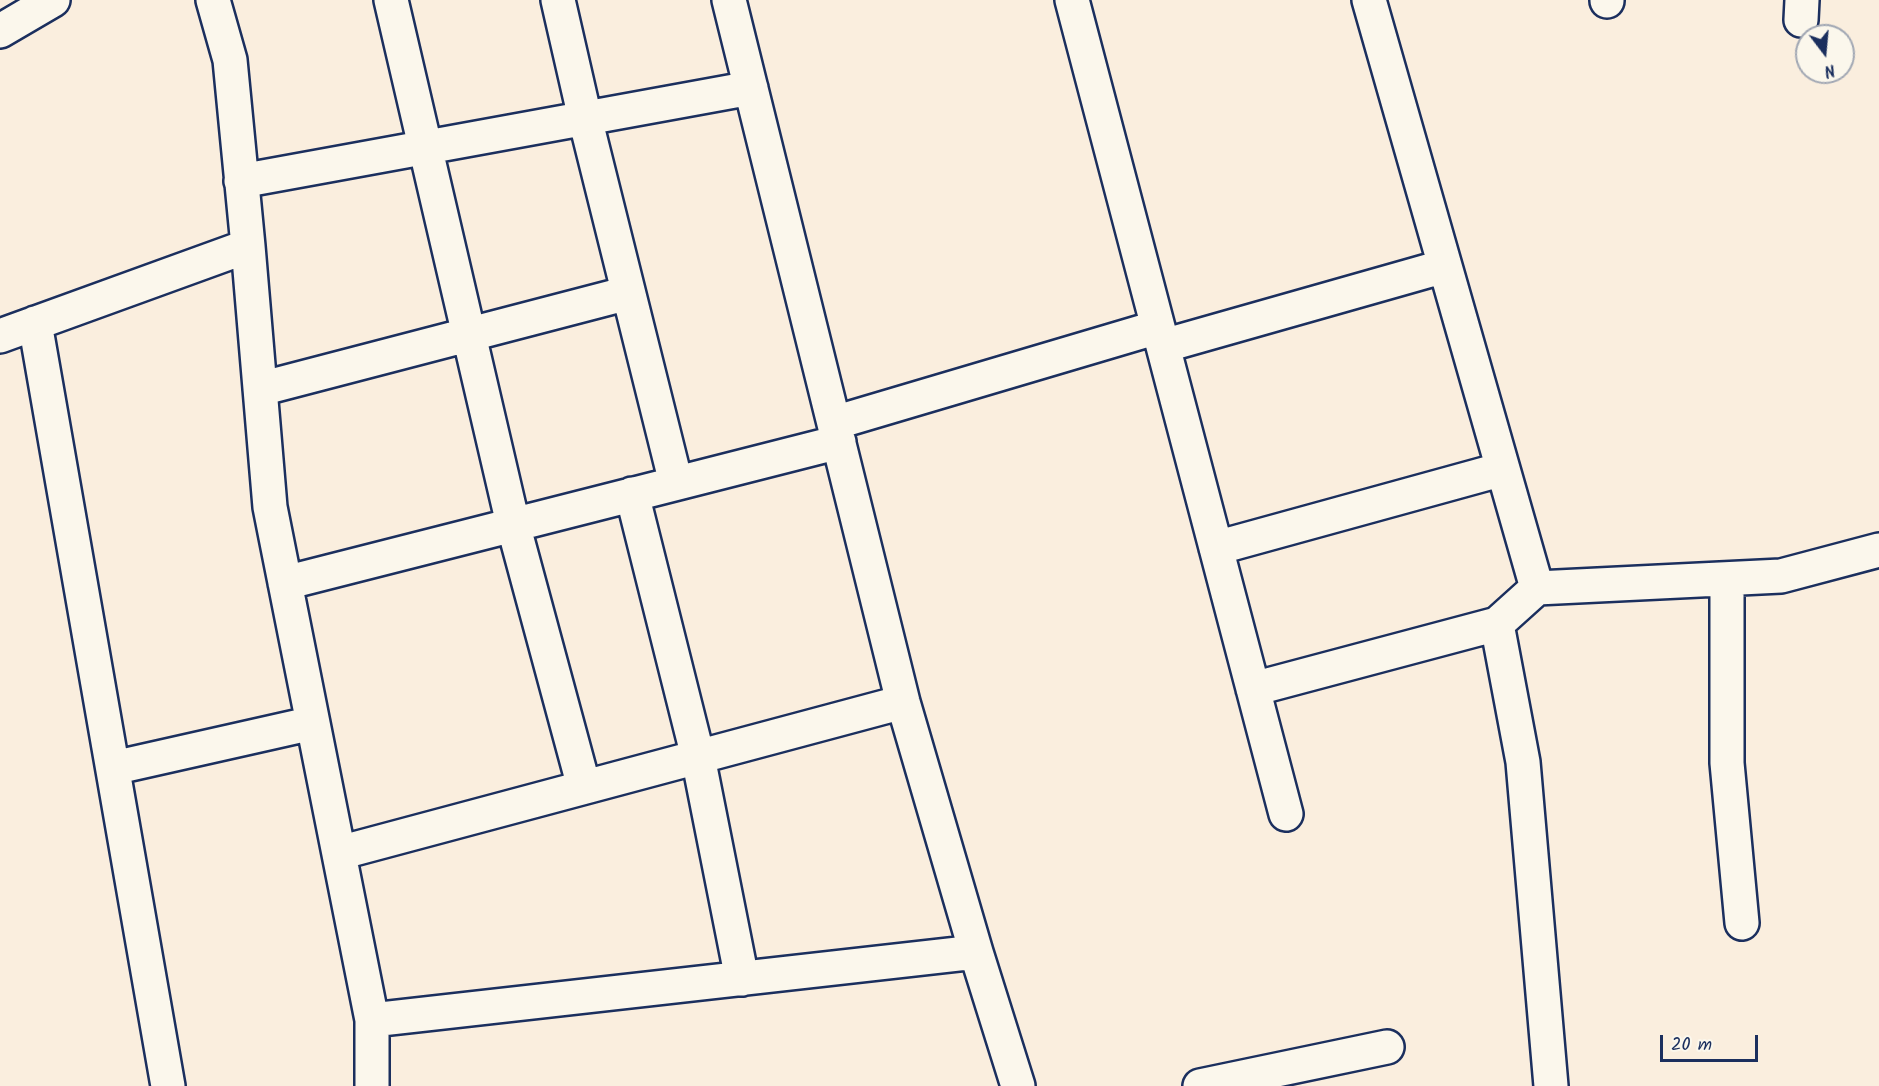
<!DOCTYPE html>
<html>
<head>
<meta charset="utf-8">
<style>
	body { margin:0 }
	#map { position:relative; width:1879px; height:1086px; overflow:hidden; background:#faeede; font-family:Kalam,sans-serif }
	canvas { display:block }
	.north { position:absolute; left:1795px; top:24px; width:60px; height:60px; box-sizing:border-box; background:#fbf7ec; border:2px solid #a1a7b3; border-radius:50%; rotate:164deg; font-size:16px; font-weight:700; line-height:24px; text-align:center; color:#1b2f5e }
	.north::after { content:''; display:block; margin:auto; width:21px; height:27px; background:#1b2f5e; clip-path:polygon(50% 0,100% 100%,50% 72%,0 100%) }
	.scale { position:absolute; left:1660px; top:1035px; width:98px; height:27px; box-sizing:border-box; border:3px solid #1b2f5e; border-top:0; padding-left:8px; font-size:18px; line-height:21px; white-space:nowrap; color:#1b2f5e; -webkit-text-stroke:4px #fbf7ec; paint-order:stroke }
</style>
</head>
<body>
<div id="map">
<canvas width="1879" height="1086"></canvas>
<div class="north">N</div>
<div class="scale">20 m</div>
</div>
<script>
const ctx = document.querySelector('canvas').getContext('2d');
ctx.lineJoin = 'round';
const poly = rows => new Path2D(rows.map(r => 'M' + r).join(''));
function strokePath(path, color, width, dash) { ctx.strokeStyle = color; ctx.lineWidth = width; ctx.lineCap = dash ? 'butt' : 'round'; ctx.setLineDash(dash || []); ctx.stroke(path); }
const minor = poly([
	[213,0,230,60,248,246,270,507,372,1020,372,1086],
	[391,0,513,524,584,787],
	[558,0,585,118,676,483],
	[729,0,903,702,976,952,1018,1086],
	[1072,0,1286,814],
	[1607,0,1607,1],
	[1801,20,1802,0],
	[241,181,751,88],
	[35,323,168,1086],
	[0,336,248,246],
	[1163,346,1445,266],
	[260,389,628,293],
	[834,423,1158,327],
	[632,494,698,757,742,979],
	[1216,548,1503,469],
	[1727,579,1727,763,1742,923],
	[285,583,839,442],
	[1537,588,1781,576,1879,550],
	[1497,624,1523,762,1551,1086],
	[1253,689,1497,624,1537,588,1369,0],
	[113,768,313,723],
	[339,853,903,702],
	[372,1020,976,952],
	[1200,1086,1387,1047]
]);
const highway = poly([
	[0,31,53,0]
]);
strokePath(minor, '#1b2f5e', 38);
strokePath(highway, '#1b2f5e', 38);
strokePath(minor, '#fbf7ec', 33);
strokePath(highway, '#fbf7ec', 33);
</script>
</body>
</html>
